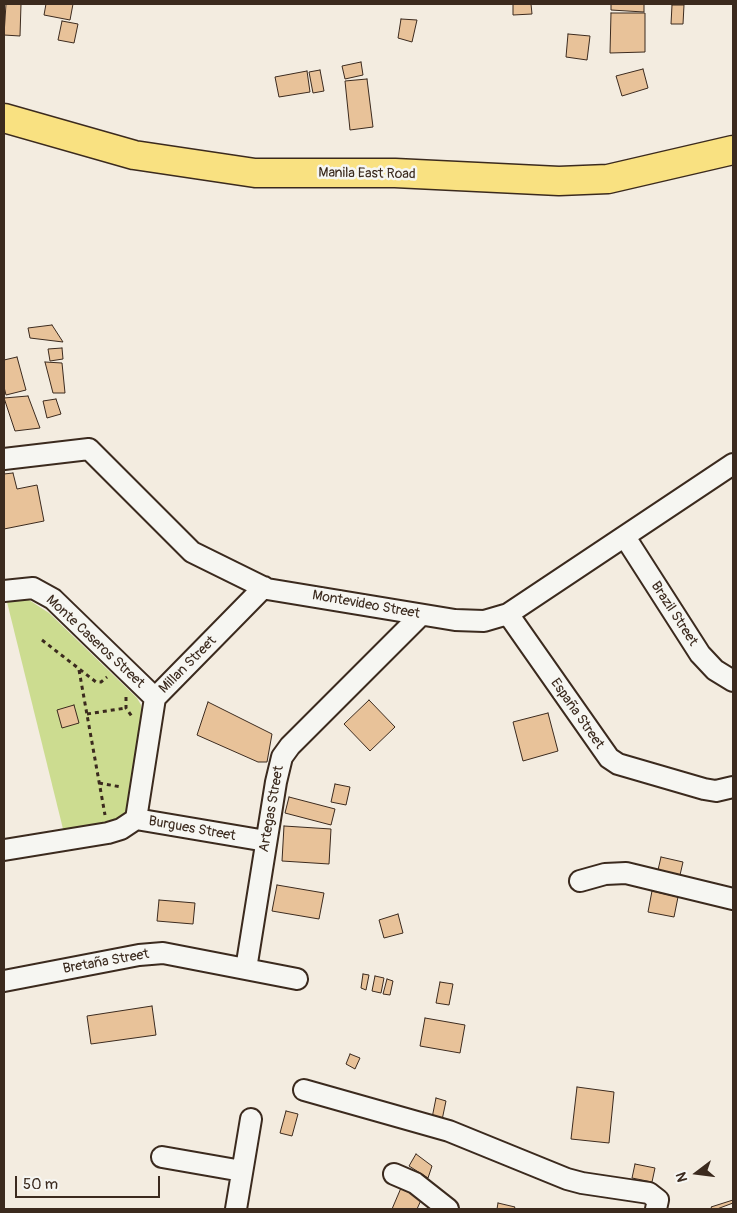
<!DOCTYPE html>
<html>
<head>
<meta charset="utf-8">
<style>
	body { margin:0 }
	#map { position:relative; width:737px; height:1213px; overflow:hidden; background:#f3ece0; font-family:Pangolin,sans-serif }
	canvas { display:block }
	.frame { position:absolute; inset:0; border:5px solid #3b2a1e; pointer-events:none }
	.north { position:absolute; left:672px; top:1148px; width:50px; height:50px; -webkit-text-stroke:4px #f6f6f2; paint-order:stroke; rotate:255deg; font-size:14px; font-weight:700; line-height:20px; text-align:center; color:#3b2a1e }
	.north::after { content:''; display:block; margin:auto; width:18px; height:22px; background:#3b2a1e; clip-path:polygon(50% 0,100% 100%,50% 72%,0 100%) }
	.scale { position:absolute; left:15px; top:1176px; width:145px; height:22px; box-sizing:border-box; border:2px solid #3b2a1e; border-top:0; padding-left:6px; font-size:15px; line-height:18px; white-space:nowrap; color:#3b2a1e; -webkit-text-stroke:4px #f6f6f2; paint-order:stroke }
</style>
</head>
<body>
<div id="map">
<canvas width="737" height="1213"></canvas>
<div class="frame"></div>
<div class="north">N</div>
<div class="scale">50 m</div>
</div>
<script>
const ctx = document.querySelector('canvas').getContext('2d');
ctx.lineJoin = 'round';
function fillPath(path, color) { ctx.fillStyle = color; ctx.fill(path, 'evenodd'); }
const poly = rows => new Path2D(rows.map(r => 'M' + r).join(''));
function strokePath(path, color, width, dash) { ctx.strokeStyle = color; ctx.lineWidth = width; ctx.lineCap = dash ? 'butt' : 'round'; ctx.setLineDash(dash || []); ctx.stroke(path); }
function write(font, color, halo, rows, align = 'center') {
  ctx.font = font + ' Pangolin,sans-serif'; ctx.lineWidth = 5; ctx.setLineDash([]); ctx.textBaseline = 'middle'; ctx.strokeStyle = halo; ctx.fillStyle = color; for (const [text, x, y, turn = 0] of rows) {
    ctx.save(); ctx.translate(x, y); ctx.rotate((+turn || 0) * Math.PI / 180); ctx.textAlign = isNaN(turn) ? turn : align; if (halo) ctx.strokeText(text, 0, 0); ctx.fillText(text, 0, 0); ctx.restore();
  }
}
fillPath(poly([
	[22,599,29,600,49,613,137,698,141,705,142,713,126,813,121,820,64,833,7,602]
]), '#ccdc90');
const building = poly([
	[6,4,21,4,20,36,4,35,6,4],
	[46,4,73,4,70,20,44,15,46,4],
	[513,4,531,4,532,14,513,15,513,4],
	[611,4,644,4,644,12,611,10,611,4],
	[672,5,684,5,683,24,671,24,672,5],
	[611,13,645,13,645,52,610,53,611,13],
	[401,19,417,20,412,42,398,38,401,19],
	[62,21,78,24,74,43,58,40,62,21],
	[568,34,590,36,587,60,566,57,568,34],
	[361,62,363,75,345,79,342,66,361,62],
	[643,69,648,88,622,96,616,76,643,69],
	[320,70,324,91,313,93,309,72,320,70],
	[307,71,310,92,279,97,275,77,307,71],
	[367,79,373,127,350,130,345,81,367,79],
	[52,325,63,342,30,338,28,328,52,325],
	[62,348,63,359,50,361,48,349,62,348],
	[17,357,26,390,6,395,4,387,4,360,17,357],
	[45,362,62,363,65,393,53,393,45,362],
	[28,396,40,428,15,431,4,398,28,396],
	[56,399,61,414,47,418,43,401,56,399],
	[13,473,17,489,37,485,44,521,4,529,4,474,13,473],
	[369,700,395,727,370,751,344,724,369,700],
	[208,702,272,734,267,762,258,762,197,735,208,702],
	[74,705,79,723,62,728,57,710,74,705],
	[548,713,558,751,523,761,513,722,548,713],
	[335,784,350,787,346,805,331,802,335,784],
	[289,797,335,809,331,825,285,813,289,797],
	[284,826,331,829,329,864,282,861,284,826],
	[661,857,683,862,680,875,658,870,661,857],
	[277,885,324,893,319,919,272,911,277,885],
	[652,891,678,897,674,917,648,912,652,891],
	[159,900,195,903,193,924,157,921,159,900],
	[398,914,403,933,384,938,379,920,398,914],
	[363,974,369,975,366,990,361,988,363,974],
	[375,976,384,978,381,993,372,991,375,976],
	[387,979,393,981,390,995,383,994,387,979],
	[440,982,453,984,449,1005,436,1003,440,982],
	[152,1006,156,1035,91,1044,87,1016,152,1006],
	[425,1018,465,1025,460,1053,420,1046,425,1018],
	[350,1054,360,1058,355,1069,346,1064,350,1054],
	[577,1087,614,1092,609,1143,571,1139,577,1087],
	[436,1098,446,1101,442,1120,432,1118,436,1098],
	[286,1111,298,1114,292,1136,280,1133,286,1111],
	[416,1154,432,1166,428,1178,409,1166,416,1154],
	[635,1164,655,1168,652,1182,632,1178,635,1164],
	[401,1188,422,1198,417,1209,392,1209,401,1188],
	[733,1200,733,1209,712,1209,711,1207,733,1200],
	[498,1203,515,1207,514,1209,497,1209,498,1203],
	[733,1203,733,1209,717,1209,733,1203]
]);
fillPath(building, '#e8c299');
strokePath(building, '#3b2a1e', 1);
const minor = poly([
	[4,459,89,449,192,552,267,589,455,620,484,621,508,614,733,464],
	[625,537,700,654,715,670,733,681],
	[4,591,33,588,53,599,155,698],
	[508,614,609,758,618,764,704,789,716,791,733,787],
	[136,819,155,698,264,587],
	[4,850,108,833,121,829,136,819,266,841],
	[580,881,605,874,626,873,733,899],
	[246,969,276,782,282,757,290,746,421,615],
	[4,981,139,955,163,953,297,979],
	[304,1090,449,1131,567,1179,582,1183,649,1193,658,1200,656,1209],
	[162,1157,242,1171],
	[394,1174,415,1183,448,1209],
	[236,1209,251,1119]
]);
const primary = poly([
	[4,118,134,155,255,173,395,173,559,181,608,179,733,150]
]);
strokePath(minor, '#3b2a1e', 24);
strokePath(primary, '#3b2a1e', 31);
strokePath(poly([
	[42,640,96,682,101,682,107,677],
	[79,670,105,815],
	[126,697,126,708,133,718],
	[87,714,126,708],
	[99,783,121,787]
]), '#3b2a1e', 3, [4, 4]);
strokePath(minor, '#f6f6f2', 20);
strokePath(primary, '#f9e181', 28);
write('14px', '#3b2a1e', '#f6f6f2', [
	["Manila East Road",367,174,1],
	["Montevideo Street",366,605,10],
	["Brazil Street",674,614,57],
	["Monte Caseros Street",95,642,43],
	["Millan Street",188,665,-45],
	["España Street",577,714,55],
	["Artegas Street",272,809,-80],
	["Burgues Street",192,829,10],
	["Bretaña Street",106,962,-10]
]);
</script>
</body>
</html>
